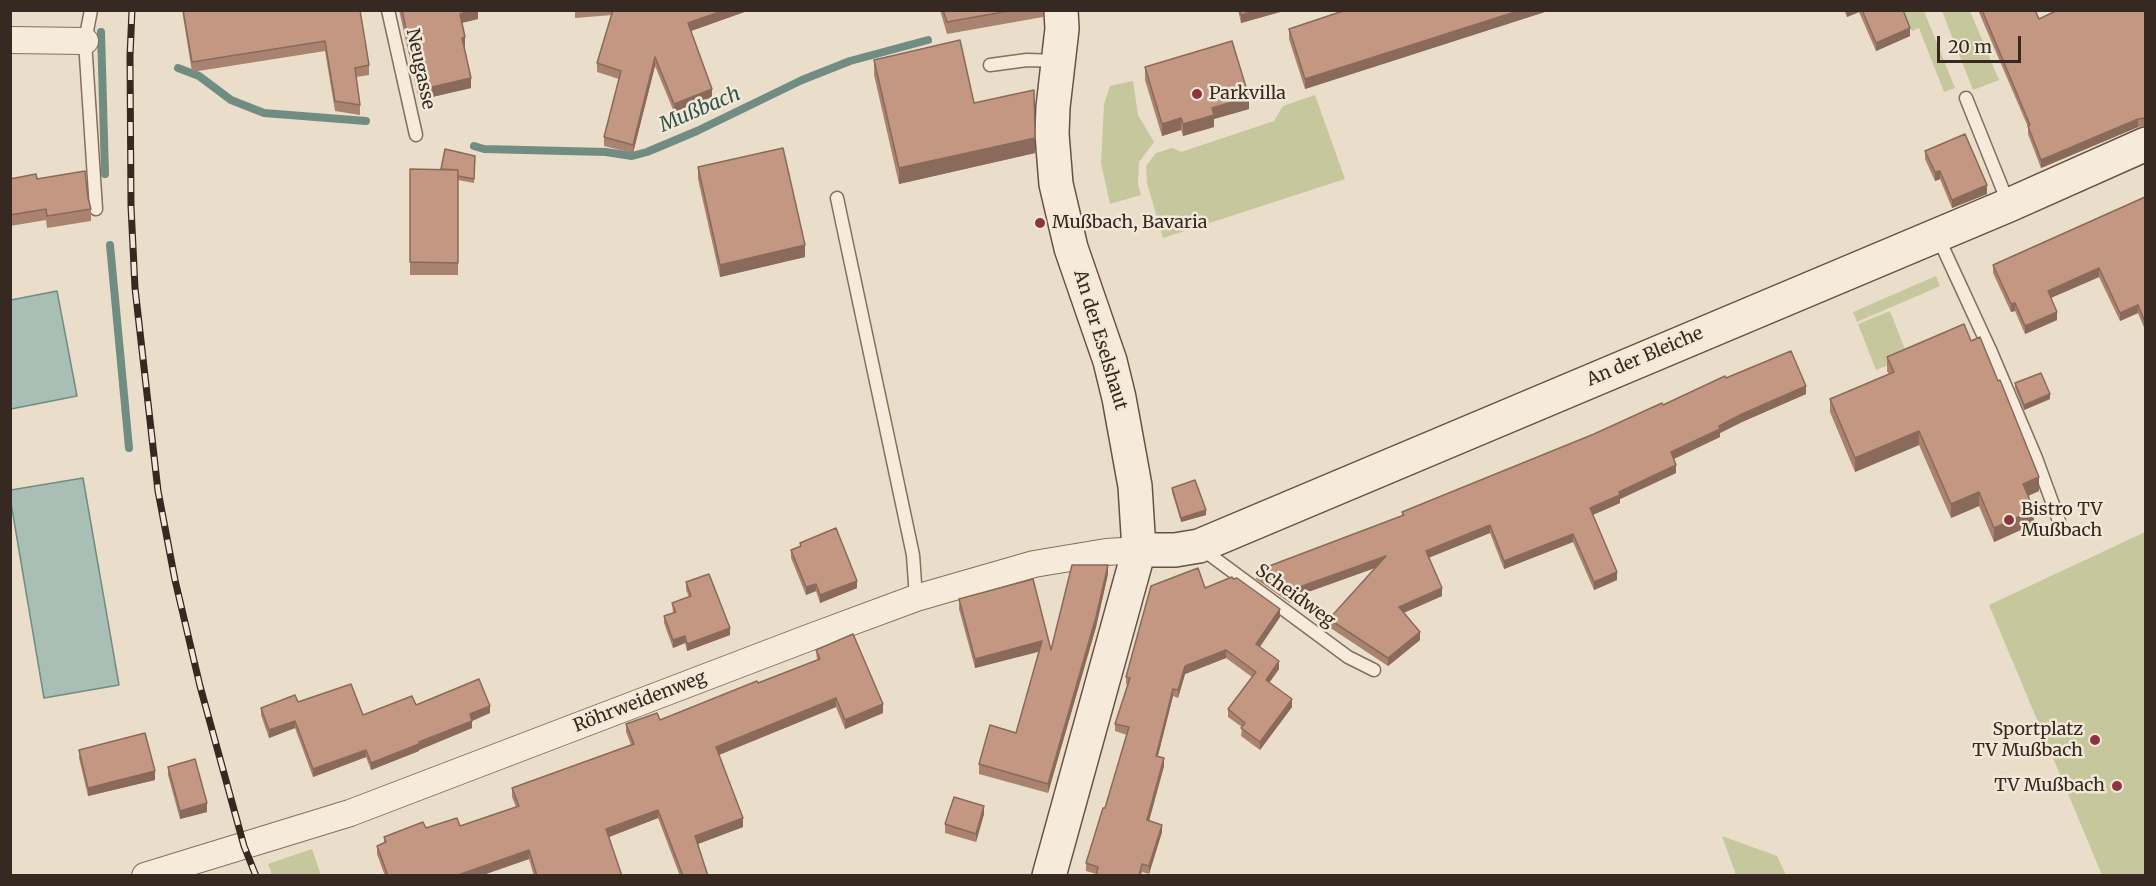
<!DOCTYPE html>
<html>
<head>
<meta charset="utf-8">
<style>
	body { margin:0 }
	#map { position:relative; width:2156px; height:886px; overflow:hidden; background:#eaddc9; font-family:Merriweather,serif }
	canvas { display:block }
	.frame { position:absolute; inset:0; border:12px solid #362921; pointer-events:none }
	.scale { position:absolute; left:1937px; top:36px; width:84px; height:27px; box-sizing:border-box; border:3px solid #362921; border-top:0; padding-left:8px; font-size:18px; line-height:21px; white-space:nowrap; color:#362921; -webkit-text-stroke:4px #f2e8d7; paint-order:stroke }
</style>
</head>
<body>
<div id="map">
<canvas width="2156" height="886"></canvas>
<div class="frame"></div>
<div class="scale">20 m</div>
</div>
<script>
const ctx = document.querySelector('canvas').getContext('2d');
ctx.lineJoin = 'round';
function fillPath(path, color) { ctx.fillStyle = color; ctx.fill(path, 'evenodd'); }
const poly = rows => new Path2D(rows.map(r => 'M' + r).join(''));
function strokePath(path, color, width, dash) { ctx.strokeStyle = color; ctx.lineWidth = width; ctx.lineCap = dash ? 'butt' : 'round'; ctx.setLineDash(dash || []); ctx.stroke(path); }
function write(font, color, halo, rows, align = 'center') {
  ctx.font = font + ' Merriweather,serif'; ctx.lineWidth = 5; ctx.setLineDash([]); ctx.textBaseline = 'middle'; ctx.strokeStyle = halo; ctx.fillStyle = color; for (const [text, x, y, turn = 0] of rows) {
    ctx.save(); ctx.translate(x, y); ctx.rotate((+turn || 0) * Math.PI / 180); ctx.textAlign = isNaN(turn) ? turn : align; if (halo) ctx.strokeText(text, 0, 0); ctx.fillText(text, 0, 0); ctx.restore();
  }
}
fillPath(poly([
	[1903,11,1924,11,1955,88,1944,92,1919,28,1912,31],
	[1942,11,1970,11,1999,80,1973,90],
	[1133,81,1138,115,1154,142,1139,162,1138,184,1141,195,1110,204,1101,163,1104,104,1110,86],
	[1315,95,1345,179,1163,238,1147,183,1146,166,1156,153,1172,148,1181,152,1274,121,1283,106],
	[1936,276,1940,286,1857,322,1853,312],
	[1890,311,1908,357,1876,370,1858,324],
	[2145,532,2145,875,2102,875,1989,605],
	[1722,836,1777,856,1786,875,1736,875],
	[312,849,321,875,272,875,268,864]
]), '#c7c79d');
const water = poly([
	[57,291,77,396,11,409,11,300,57,291],
	[83,478,119,685,44,698,11,503,11,490,83,478]
]);
fillPath(water, '#a9bfb6');
strokePath(water, '#708c83', 1.5);
strokePath(poly([
	[101,32,105,174],
	[178,68,199,76,231,100,264,113,366,121],
	[474,146,484,149,606,152,632,156,647,152,697,131,802,80,850,61,928,40],
	[110,245,129,448]
]), '#708c83', 8);
const service = poly([
	[91,10,85,41,96,209],
	[388,10,416,135],
	[990,65,1027,60,1058,61],
	[1966,98,2009,205],
	[837,198,913,555,916,598],
	[1937,235,1991,352,2036,458,2059,521],
	[1202,549,1348,657,1374,670]
]);
const minor = poly([
	[10,40,85,41],
	[145,876,350,813,808,638,916,598,1034,564,1106,552,1139,550]
]);
const secondary = poly([
	[1139,550,1175,550,1199,546,2009,205,2146,144],
	[1049,876,1139,550,1135,486,1119,398,1110,361,1071,248,1056,184,1052,134,1053,107,1062,29,1061,10]
]);
strokePath(service, '#846f5f', 15);
strokePath(minor, '#846f5f', 28);
strokePath(secondary, '#665142', 36);
strokePath(service, '#f6ebdb', 12);
strokePath(minor, '#f6ebdb', 26);
strokePath(secondary, '#f6ebdb', 33);
const rail = poly([
	[132,10,130,56,131,206,135,288,158,491,175,580,200,686,244,846,256,876]
]);
strokePath(rail, '#362921', 7);
strokePath(rail, '#f2e8d7', 4.5, [14]);
fillPath(poly([
	[182,10,360,10,369,65,369,75,356,77,360,105,360,115,335,111,325,51,192,72],
	[399,10,478,10,478,19,462,23,465,47,464,47,471,88,419,100],
	[575,10,750,10,691,31,712,97,674,112,655,66,633,153,604,146,604,137,619,79,597,72,597,63,612,15,575,18],
	[940,10,1043,10,1043,17,947,34],
	[1238,10,1280,10,1280,12,1241,23],
	[1346,10,1551,10,1305,89,1289,39,1289,29],
	[1844,10,1903,10,1910,36,1876,51,1859,12,1847,17],
	[1978,10,2035,10,2039,19,2145,10,2145,126,2138,127,2041,168,2028,134,2028,127],
	[874,60,974,103,1035,153,899,184,874,75],
	[1145,67,1249,109,1214,119,1214,127,1183,136,1181,130,1162,136,1145,80],
	[1925,151,1987,194,1952,208,1940,179,1935,181,1925,159],
	[475,156,474,183,458,180,458,275,410,275,410,169,441,169],
	[698,167,805,257,720,277,698,179],
	[10,179,88,198,91,209,91,221,47,228,46,220,10,226],
	[2145,197,2145,330,2138,313,2120,321,2099,277,2051,298,2057,320,2025,334,2015,311,2011,312,1993,273,1993,265],
	[1971,341,2039,491,2028,496,2034,524,1994,542,1979,506,1951,518,1919,445,1855,472,1830,412,1830,399,1889,374,1887,371,1887,357],
	[1726,378,1806,394,1742,422,1720,433,1720,437,1674,459,1676,473,1620,499,1620,503,1593,515,1617,580,1594,590,1573,542,1504,569,1490,533,1429,557,1442,596,1403,613,1420,640,1388,666,1329,627,1329,619,1375,568,1294,597,1290,603,1256,579,1256,571,1402,516,1402,512,1594,434],
	[2015,383,2050,399,2024,410,2015,388],
	[1172,488,1206,515,1181,522,1172,492],
	[800,543,857,588,820,603,816,591,806,595,791,558,791,550,800,547],
	[1108,574,1096,627,1048,793,979,774,979,764,1016,733,1039,651,975,668,959,609,959,599,1051,650],
	[1233,579,1280,617,1260,647,1279,669,1269,683,1292,707,1260,750,1241,736,1242,727,1228,717,1228,709,1252,677,1226,658,1185,674,1178,698,1173,696,1158,756,1164,766,1149,821,1162,832,1149,874,1142,872,1141,876,1096,876,1096,874,1086,871,1086,863,1105,808,1127,735,1115,731,1115,724,1128,685,1126,684,1126,677,1205,588],
	[686,582,730,635,687,651,685,643,673,648,664,623,664,616,673,613,672,603,689,597,686,590],
	[816,650,883,713,845,729,836,707,719,755,743,827,698,844,708,876,680,876,658,818,609,837,622,876,534,876,529,859,480,876,385,876,377,854,377,846,384,843,384,837,426,828,460,826,516,807,512,797,512,788,631,745,626,732,626,724,660,720,817,660],
	[298,702,363,715,416,705,490,713,472,720,472,728,419,750,419,751,371,770,366,757,313,777,295,728,269,738,261,715,261,708],
	[79,750,155,780,88,796,79,758],
	[168,767,207,812,180,819,168,775],
	[984,814,976,842,945,833,945,824]
]), '#a98270');
fillPath(poly([
	[472,10,478,10,478,19,460,23,460,14],
	[725,10,750,10,688,32,688,23],
	[1256,10,1280,10,1280,12,1241,23,1241,15],
	[1521,10,1551,10,1305,89,1305,79],
	[1847,10,1859,10,1859,12,1847,17],
	[1910,28,1910,36,1876,51,1876,43],
	[465,37,465,47,462,47,462,38],
	[655,57,655,66,633,153,633,145],
	[471,78,471,88,419,100,419,90],
	[712,89,712,97,674,112,674,104],
	[1249,97,1249,109,1214,119,1214,127,1183,136,1183,124,1212,108],
	[1181,118,1181,130,1162,136,1162,124],
	[2138,119,2138,127,2041,168,2041,160],
	[1035,138,1035,153,899,184,899,168],
	[1940,171,1940,179,1935,181,1935,172],
	[1987,185,1987,194,1952,208,1952,200],
	[805,245,805,257,720,277,720,265],
	[2099,268,2099,277,2048,299,2048,291],
	[2015,303,2015,311,2011,312,2011,304],
	[2138,305,2138,313,2120,321,2120,313],
	[2057,312,2057,320,2025,334,2025,326],
	[1806,386,1806,394,1742,422,1720,433,1720,437,1671,460,1671,452,1742,414],
	[2050,394,2050,399,2024,410,2024,405],
	[1919,431,1919,445,1855,472,1855,458],
	[1676,465,1676,473,1620,499,1620,503,1590,516,1590,508,1619,492],
	[2039,477,2039,491,2023,498,2023,484],
	[1979,492,1979,506,1951,518,1951,504],
	[1206,510,1206,515,1181,522,1181,518],
	[2034,510,2034,524,1994,542,1994,528],
	[1490,525,1490,533,1426,559,1426,551],
	[1573,534,1573,542,1504,569,1504,561],
	[1386,556,1386,564,1294,597,1290,603,1290,596,1294,589],
	[1108,565,1108,574,1096,627,1048,793,1048,784],
	[1617,572,1617,580,1594,590,1594,582],
	[857,581,857,588,820,603,820,595],
	[816,584,816,591,806,595,806,587],
	[1442,588,1442,596,1399,615,1399,607],
	[1280,609,1280,617,1256,652,1256,644],
	[730,628,730,635,687,651,687,644],
	[1420,632,1420,640,1388,666,1388,658],
	[685,636,685,643,673,648,673,640],
	[1042,641,1042,651,975,668,975,659],
	[1226,650,1226,658,1185,674,1178,698,1178,690,1185,666],
	[1279,661,1279,669,1266,687,1266,680],
	[1173,689,1173,696,1156,763,1156,756],
	[836,698,836,707,716,756,716,747],
	[1292,699,1292,707,1260,750,1260,742],
	[883,704,883,713,845,729,845,720],
	[490,706,490,713,470,722,470,714],
	[295,721,295,728,269,738,269,730],
	[472,721,472,728,419,750,419,751,371,770,371,763],
	[366,750,366,757,313,777,313,769],
	[1164,758,1164,766,1147,828,1147,820],
	[155,771,155,780,88,796,88,788],
	[207,803,207,812,180,819,180,811],
	[984,806,984,814,976,842,976,834],
	[658,810,658,818,606,838,606,829],
	[743,818,743,827,695,845,695,836],
	[1162,825,1162,832,1149,874,1149,866],
	[529,850,529,859,480,876,458,876,458,875]
]), '#896a5b');
const building = poly([
	[183,10,360,10,369,65,355,68,360,105,335,101,325,41,192,62,183,10],
	[402,10,472,10,460,14,465,37,462,38,471,78,419,90,402,10],
	[613,10,725,10,688,23,712,89,674,104,655,57,633,145,604,137,621,71,597,63,613,10],
	[943,10,1014,10,947,22,943,10],
	[1240,10,1256,10,1241,15,1240,10],
	[1346,10,1521,10,1305,79,1289,29,1346,10],
	[1862,10,1903,10,1910,28,1876,43,1862,10],
	[1982,10,2035,10,2039,19,2058,10,2145,10,2145,118,2138,119,2041,160,2028,126,2030,125,1982,10],
	[960,40,974,103,1034,90,1035,138,899,168,874,60,960,40],
	[1232,41,1249,97,1212,108,1214,115,1183,124,1181,118,1162,124,1145,67,1232,41],
	[1965,134,1987,185,1952,200,1940,171,1935,172,1925,151,1965,134],
	[783,148,805,245,720,265,698,167,783,148],
	[445,149,475,156,474,179,458,176,458,170,441,169,445,149],
	[410,169,458,170,458,263,410,262,410,169],
	[85,171,88,198,91,209,47,216,46,209,10,215,10,179,36,174,37,179,85,171],
	[2145,197,2145,322,2138,305,2120,313,2099,268,2048,291,2057,312,2025,326,2015,303,2011,304,1993,265,2145,197],
	[1964,324,1971,341,1980,337,1998,381,2000,380,2039,477,2023,484,2034,510,1994,528,1979,492,1951,504,1919,431,1855,458,1830,399,1894,372,1887,357,1964,324],
	[1791,351,1806,386,1742,414,1719,426,1720,429,1671,452,1676,465,1619,492,1620,495,1590,508,1617,572,1594,582,1573,534,1504,561,1490,525,1426,551,1442,588,1399,607,1420,632,1388,658,1329,619,1386,556,1294,589,1290,596,1256,571,1404,515,1402,512,1594,434,1662,403,1663,405,1725,376,1726,378,1791,351],
	[2041,373,2050,394,2024,405,2015,383,2041,373],
	[1195,480,1206,510,1181,518,1172,488,1195,480],
	[836,528,857,581,820,595,816,584,806,587,791,550,801,546,800,543,836,528],
	[1072,565,1108,565,1096,617,1048,784,979,764,990,725,1016,733,1042,641,975,659,959,599,1033,579,1051,650,1072,565],
	[1198,568,1205,588,1232,577,1233,579,1237,578,1280,609,1256,644,1279,661,1266,680,1292,699,1260,742,1241,728,1245,723,1228,709,1256,672,1226,650,1185,666,1178,690,1173,689,1156,756,1164,758,1147,820,1162,825,1149,866,1142,864,1139,876,1096,876,1098,867,1086,863,1103,808,1105,808,1129,727,1115,724,1130,678,1126,677,1151,586,1198,568],
	[709,574,730,628,687,644,685,636,673,640,664,616,676,612,672,603,691,596,686,582,709,574],
	[853,634,883,704,845,720,836,698,716,747,743,818,695,836,708,876,683,876,658,810,606,829,622,876,537,876,529,850,458,875,458,876,388,876,377,846,386,842,384,837,423,822,426,828,457,818,460,826,519,806,512,788,634,744,626,724,657,713,660,720,757,681,758,683,820,659,816,650,853,634],
	[479,679,490,706,470,714,472,721,419,742,419,744,371,763,366,750,313,769,295,721,269,730,261,708,295,695,298,702,351,684,363,715,412,696,416,705,479,679],
	[145,733,155,771,88,788,79,750,145,733],
	[195,759,207,803,180,811,168,767,195,759],
	[954,797,984,806,976,834,945,824,954,797]
]);
fillPath(building, '#c49782');
strokePath(building, '#896a5b', 1.5);
for (const [x, y, r, color] of [
	[1197,94,6,"#8d353f"],
	[1040,223,6,"#8d353f"],
	[2009,520,6,"#8d353f"],
	[2095,740,6,"#8d353f"],
	[2117,786,6,"#8d353f"]
]) { const dot = new Path2D(); dot.arc(x, y, r, 0, 2 * Math.PI); ctx.fillStyle = color; ctx.fill(dot); strokePath(dot, '#f2e8d7', 2); }
write('18px', '#362921', '#f2e8d7', [
	["Neugasse",420,69,78],
	["An der Eselshaut",1100,340,73],
	["An der Bleiche",1645,357,-23],
	["Scheidweg",1295,596,36],
	["Röhrweidenweg",640,702,-21]
]);
write('18px', '#362921', '#f2e8d7', [
	["Parkvilla",1209,94],
	["Mußbach, Bavaria",1052,223],
	["Bistro TV",2021,510],
	["Mußbach",2021,531],
	["Sportplatz",2083,730,"right"],
	["TV Mußbach",2083,751,"right"],
	["TV Mußbach",2105,786,"right"]
], 'left');
write('italic 20px', '#32554f', '#f2e8d7', [
	["Mußbach",700,110,-23]
]);
</script>
</body>
</html>
